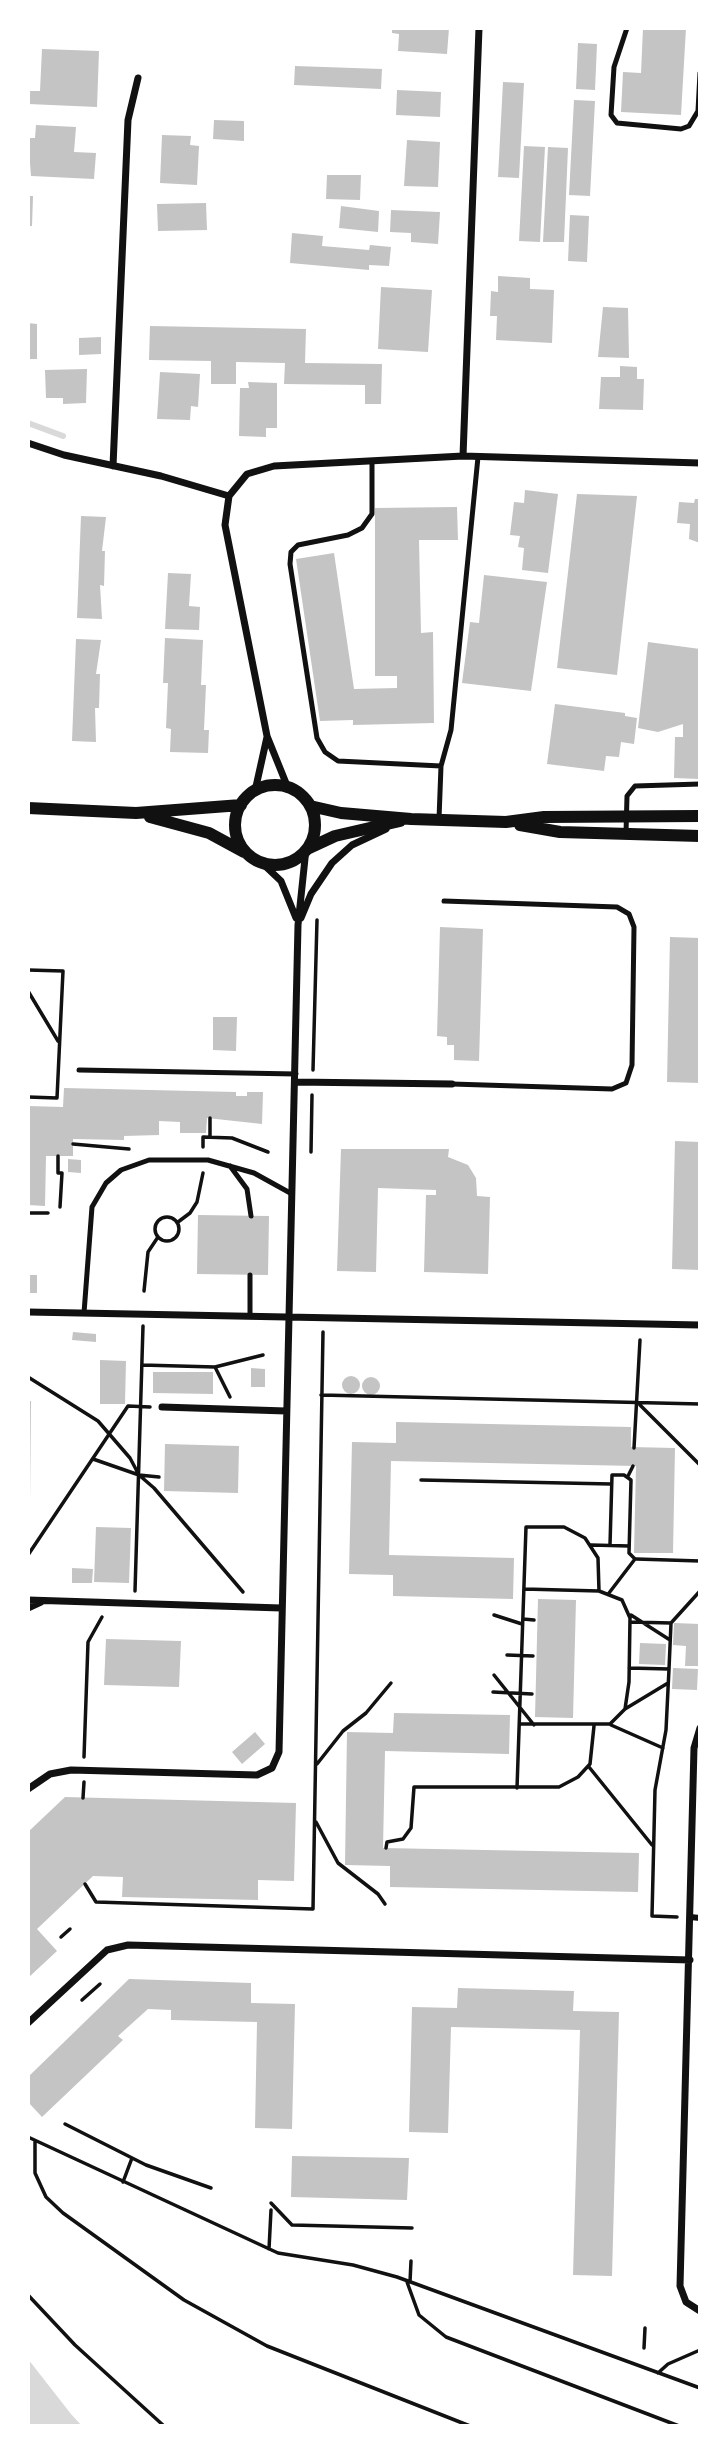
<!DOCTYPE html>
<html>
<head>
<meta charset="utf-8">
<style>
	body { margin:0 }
	#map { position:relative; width:728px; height:2454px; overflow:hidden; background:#fff; font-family:"Roboto Serif",serif }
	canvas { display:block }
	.frame { position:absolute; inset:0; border:30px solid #fff; pointer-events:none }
</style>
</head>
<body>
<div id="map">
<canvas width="728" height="2454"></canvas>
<div class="frame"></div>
</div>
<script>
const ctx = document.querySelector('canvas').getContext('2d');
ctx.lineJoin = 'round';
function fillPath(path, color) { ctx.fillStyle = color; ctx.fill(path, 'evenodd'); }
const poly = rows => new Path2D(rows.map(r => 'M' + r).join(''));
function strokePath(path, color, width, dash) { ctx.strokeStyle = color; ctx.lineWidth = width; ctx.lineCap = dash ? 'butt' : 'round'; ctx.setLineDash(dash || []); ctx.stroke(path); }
fillPath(poly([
	[28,2359,71,2414,82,2426,28,2426]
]), '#d9d9d9');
strokePath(poly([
	[28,423,63,436]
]), '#d9d9d9', 6);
fillPath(poly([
	[392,28,449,28,447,54,398,51,399,34,392,33],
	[643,28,686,28,681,115,621,112,623,72,641,73],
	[578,43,597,44,595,90,576,89],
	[42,49,99,51,97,107,28,104,28,91,40,91],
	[295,66,382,69,381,89,294,85],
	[503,82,524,83,519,178,498,177],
	[397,90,441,92,440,117,396,115],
	[574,100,595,101,590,196,569,195],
	[214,120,244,121,244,141,213,139],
	[36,125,76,127,74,152,96,153,94,179,31,176,28,138,35,138],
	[162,135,191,136,190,145,199,146,197,185,160,183],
	[407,140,440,142,438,187,404,186],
	[524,146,545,147,540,242,519,241],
	[548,147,568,148,564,242,543,242],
	[327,175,361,175,360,200,326,199],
	[28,196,33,196,32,226,28,226],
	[206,203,207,230,158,231,157,204],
	[341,206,379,211,378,232,339,228],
	[391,210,440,212,438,244,411,242,411,233,390,232],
	[570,215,589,216,587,262,568,261],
	[292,233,323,236,322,246,369,250,370,245,391,247,389,266,369,265,369,270,290,263],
	[498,276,530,278,530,289,554,290,552,343,496,340,497,316,490,316,491,291,498,292],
	[381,287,432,290,428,352,378,349],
	[603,307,628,308,629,358,598,357],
	[28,323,37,324,37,359,28,359],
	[150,326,306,329,305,363,382,364,381,404,365,404,365,385,284,384,285,363,236,362,236,384,211,384,211,361,149,360],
	[101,337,101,354,79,355,79,338],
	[620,366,637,367,637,379,644,379,643,410,599,409,601,377,620,377],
	[87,369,86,403,63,404,63,398,46,398,45,370],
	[160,372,200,374,198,407,191,406,190,420,157,419],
	[248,382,277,383,277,428,266,428,266,437,239,436,240,388,249,388],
	[525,490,558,494,548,573,522,570,524,548,518,547,520,536,510,535,514,502,524,503],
	[577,494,637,496,617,675,557,668],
	[695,499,700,499,700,543,689,539,690,524,677,523,679,502,694,503],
	[457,507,458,540,419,540,421,633,433,632,434,723,353,725,353,720,320,721,296,559,334,553,354,689,397,688,397,676,375,676,375,508],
	[81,516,106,517,102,551,105,551,104,586,100,585,102,619,77,618],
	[168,573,191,574,189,606,200,607,199,630,165,629],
	[484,575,547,582,531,691,462,683,470,622,479,623],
	[165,638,203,640,201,685,206,685,204,730,209,730,208,753,170,752,171,729,166,728,168,683,163,683],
	[76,639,101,640,96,674,100,674,99,708,95,708,96,742,72,741],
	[648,642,700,649,700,779,674,778,675,737,683,737,683,724,658,732,638,728],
	[555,704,625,713,625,716,637,718,634,744,621,742,619,757,606,756,604,771,547,764],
	[440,927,483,929,479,1061,454,1060,454,1045,447,1045,447,1037,437,1036],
	[670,937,700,938,700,1083,667,1082],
	[213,1017,237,1017,236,1051,213,1050],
	[64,1088,236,1092,236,1096,247,1096,247,1092,263,1092,262,1124,207,1118,206,1133,180,1133,180,1122,159,1121,159,1135,124,1136,124,1140,73,1139,73,1156,46,1156,45,1206,28,1205,28,1106,63,1107],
	[675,1141,700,1142,700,1270,672,1269],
	[341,1149,449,1149,448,1157,468,1165,476,1178,477,1196,490,1197,488,1274,424,1272,426,1195,436,1195,436,1190,378,1188,376,1272,337,1271],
	[68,1159,81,1160,81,1173,68,1172],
	[198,1215,269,1216,268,1275,197,1274],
	[28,1275,37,1275,37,1293,28,1293],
	[73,1332,96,1334,96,1342,72,1340],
	[100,1360,126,1361,125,1404,100,1404],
	[251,1368,265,1369,265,1387,251,1387],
	[153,1372,213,1372,213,1394,153,1393],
	'342 1385a9 9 0 1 1 18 0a9 9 0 1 1-18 0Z',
	'362 1386a9 9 0 1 1 18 0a9 9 0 1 1-18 0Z',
	[28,1401,31,1401,30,1503,28,1503],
	[396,1422,631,1427,631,1447,675,1448,673,1553,634,1553,636,1466,391,1461,389,1555,514,1558,513,1599,393,1596,393,1575,349,1574,352,1442,396,1443],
	[165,1444,239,1446,238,1493,164,1491],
	[96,1527,131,1528,129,1583,94,1582],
	[72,1568,93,1569,92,1583,72,1583],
	[538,1599,576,1600,573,1718,535,1717],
	[674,1623,700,1624,700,1666,685,1666,686,1646,673,1645],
	[106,1639,181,1641,179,1687,104,1685],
	[640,1643,666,1644,665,1665,639,1664],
	[673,1668,698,1669,697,1690,672,1689],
	[394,1713,510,1715,509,1754,385,1751,383,1848,639,1853,638,1892,390,1887,390,1866,345,1865,347,1732,393,1733],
	[255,1732,265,1744,242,1764,232,1752],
	[65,1797,296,1803,294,1881,258,1880,258,1900,122,1897,123,1877,93,1876,37,1929,57,1951,28,1978,28,1832],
	[129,1979,251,1983,251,2003,295,2004,292,2129,255,2128,257,2022,171,2020,171,2010,148,2009,118,2036,123,2040,42,2117,28,2102,28,2077],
	[458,1988,574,1991,573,2011,619,2012,612,2276,573,2275,580,2030,451,2027,448,2133,409,2132,412,2007,457,2008],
	[292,2156,409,2158,407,2200,291,2197]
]), '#c4c4c4');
strokePath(poly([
	[28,970,63,971,57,1098,28,1097],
	[28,991,58,1041],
	[313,1070,317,920],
	[210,1137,210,1118],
	[73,1144,129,1149],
	[203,1147,203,1137,232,1138,268,1152],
	[311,1152,312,1095],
	[58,1156,58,1173,62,1173,60,1207],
	[28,1213,48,1213],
	'155 1229a12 12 0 1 1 24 0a12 12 0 1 1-24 0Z',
	[178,1222,190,1213,197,1202,203,1173],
	[144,1291,148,1252,158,1237],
	[142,1365,215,1367,230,1397],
	[215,1367,263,1355],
	[28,1377,98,1421,130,1458,139,1475,154,1488,243,1592],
	[321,1395,700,1404],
	[640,1405,700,1465],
	[634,1448,640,1340],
	[93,1459,139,1475,159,1477],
	[628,1476,633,1466],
	[421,1480,611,1484],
	[591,1545,629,1546],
	[610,1545,612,1475,624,1475,631,1480,629,1553,635,1559],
	[28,1555,128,1406,150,1407],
	[636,1559,700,1561],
	[135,1591,143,1326],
	[609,1593,635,1559],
	[494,1615,522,1624],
	[631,1615,670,1640],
	[523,1619,534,1620],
	[630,1622,671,1623,700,1591],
	[507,1655,533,1656],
	[629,1668,669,1669,666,1730,655,1790,652,1916,677,1917],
	[669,1669,671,1623],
	[494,1675,534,1725],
	[493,1692,532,1694],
	[625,1709,668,1683],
	[520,1724,610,1724,625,1709,629,1682,630,1618,622,1600,599,1591,524,1589],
	[611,1725,663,1748],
	[84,1757,88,1642,102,1617],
	[317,1764,343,1731,366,1713,391,1683],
	[589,1767,652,1845],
	[517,1788,526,1527,564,1527,585,1538,598,1558,599,1591],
	[83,1798,84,1782],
	[316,1822,338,1863,378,1894,385,1904],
	[386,1848,387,1842,403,1839,411,1828,414,1787,559,1787,578,1777,590,1764,594,1726],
	[85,1884,96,1902,313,1909,323,1332],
	[61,1937,70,1929],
	[82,2000,100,1984],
	[65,2124,146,2165,211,2188],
	[28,2137,278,2253,353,2265,397,2277,700,2388],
	[35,2141,35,2173,46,2197,63,2213,184,2300,267,2346,470,2426],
	[123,2182,132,2158],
	[271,2203,292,2225,412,2228],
	[269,2249,271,2210],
	[407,2282,419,2315,446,2337,679,2426],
	[410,2282,411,2261],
	[28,2295,75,2345,164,2426],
	[644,2348,645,2328],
	[658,2373,668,2364,700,2350]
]), '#111', 3.5);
strokePath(poly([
	[627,28,614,67,611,115,617,123,681,129,689,126,698,111,700,73],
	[372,461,372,514,362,528,348,535,298,545,291,552,290,564,317,738,325,752,338,761,441,766,451,730,478,457],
	[439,819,441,766],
	[626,833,627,796,635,786,700,784],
	[444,901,617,907,629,914,634,927,632,1065,626,1083,612,1089,452,1084],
	[79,1070,296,1074],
	[230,1166,247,1189,251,1216],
	[84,1313,92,1207,106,1183,121,1170,149,1160,208,1160,254,1173,292,1194],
	[250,1314,250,1275]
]), '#111', 5);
strokePath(poly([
	[690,1917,700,1918]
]), '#111', 6);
strokePath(poly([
	[28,443,64,455,161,476,229,496,225,525,267,736,288,788],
	[463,456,479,28],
	[113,466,128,120,138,78],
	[229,496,247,474,274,466,463,456,700,463],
	[255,791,267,737],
	[262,863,281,881,296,918],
	[301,918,311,894,332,863,352,845,386,829],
	[295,1082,452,1084],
	[28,1312,700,1325],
	[162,1407,286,1411],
	[28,1600,281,1608],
	[28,1608,41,1602],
	[700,1728,694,1748,680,2286,686,2302,700,2311],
	[28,1789,50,1774,71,1770,257,1775,272,1768,279,1752,298,925,306,849],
	[28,2023,107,1950,128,1945,690,1960]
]), '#111', 7);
strokePath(poly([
	'235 825a40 40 0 1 1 80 0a40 40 0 1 1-80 0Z',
	[310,806,341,813,411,819,506,822,544,817,700,816],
	[28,808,136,813,241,805],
	[150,817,209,833,244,852],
	[520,825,560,832,700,836],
	[307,849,335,836,400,821]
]), '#111', 12);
</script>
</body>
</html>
